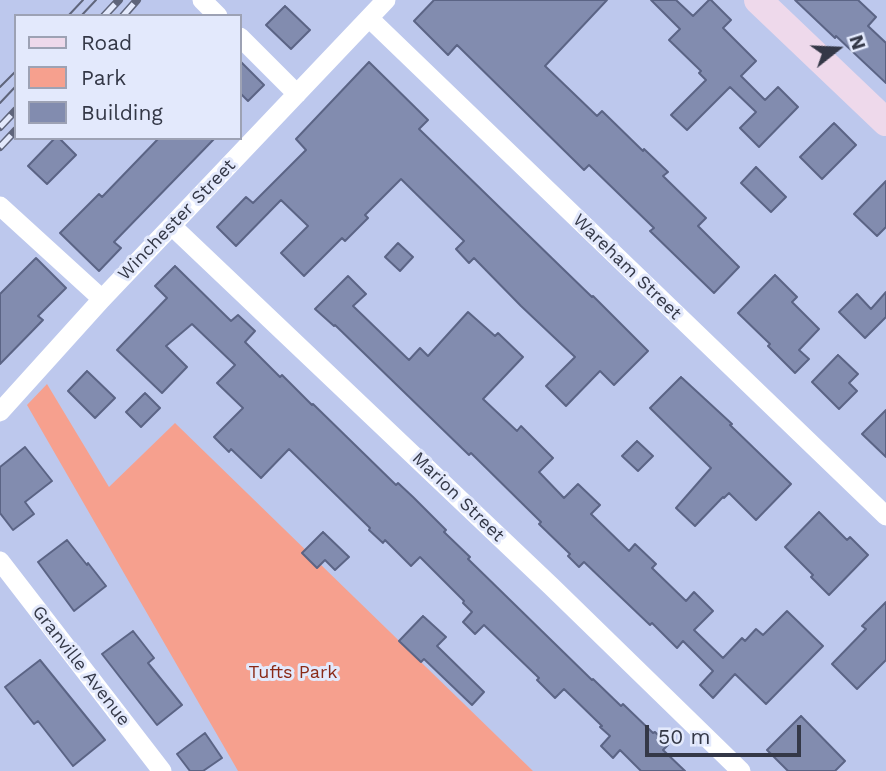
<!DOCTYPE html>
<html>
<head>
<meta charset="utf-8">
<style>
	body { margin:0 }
	#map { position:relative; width:886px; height:771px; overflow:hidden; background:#bdc8ed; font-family:"Work Sans",sans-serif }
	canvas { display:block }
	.legend { position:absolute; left:14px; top:14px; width:228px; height:126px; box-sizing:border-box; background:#e3e9fc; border:2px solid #9da2b4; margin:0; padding:9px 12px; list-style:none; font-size:21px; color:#343847 }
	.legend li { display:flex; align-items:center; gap:14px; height:35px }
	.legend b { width:35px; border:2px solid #9da2b4 }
	.north { position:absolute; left:802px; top:14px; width:70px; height:70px; -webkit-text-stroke:5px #e3e9fc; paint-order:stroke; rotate:72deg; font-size:19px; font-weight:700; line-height:28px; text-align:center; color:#343847 }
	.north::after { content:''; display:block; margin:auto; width:24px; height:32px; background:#343847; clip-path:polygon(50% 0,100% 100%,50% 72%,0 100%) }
	.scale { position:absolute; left:645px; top:725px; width:156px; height:32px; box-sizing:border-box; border:4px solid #343847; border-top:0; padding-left:9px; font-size:21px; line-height:24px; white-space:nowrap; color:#343847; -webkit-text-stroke:5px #e3e9fc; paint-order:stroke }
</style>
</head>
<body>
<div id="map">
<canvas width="886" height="771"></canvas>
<ul class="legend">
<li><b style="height:9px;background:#eed9eb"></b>Road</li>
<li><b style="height:19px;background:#f6a08e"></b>Park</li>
<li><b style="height:19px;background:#828caf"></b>Building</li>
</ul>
<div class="north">N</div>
<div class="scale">50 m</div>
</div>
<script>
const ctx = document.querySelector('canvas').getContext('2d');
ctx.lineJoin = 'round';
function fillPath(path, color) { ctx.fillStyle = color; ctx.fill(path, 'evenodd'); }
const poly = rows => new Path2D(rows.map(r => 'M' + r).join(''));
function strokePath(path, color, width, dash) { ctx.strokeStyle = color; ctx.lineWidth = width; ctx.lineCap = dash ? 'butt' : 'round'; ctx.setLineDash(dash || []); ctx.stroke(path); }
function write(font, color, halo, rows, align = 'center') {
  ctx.font = font + ' "Work Sans",sans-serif'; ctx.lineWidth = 6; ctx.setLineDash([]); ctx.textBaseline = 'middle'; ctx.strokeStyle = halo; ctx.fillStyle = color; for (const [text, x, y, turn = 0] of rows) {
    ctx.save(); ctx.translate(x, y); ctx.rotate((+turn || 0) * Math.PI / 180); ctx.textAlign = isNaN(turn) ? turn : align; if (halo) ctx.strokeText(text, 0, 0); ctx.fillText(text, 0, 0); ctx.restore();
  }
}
fillPath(poly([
	[47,384,109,487,175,423,533,771,238,771,27,405]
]), '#f6a08e');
const building = poly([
	[434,0,607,0,545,66,597,116,602,111,643,151,644,149,668,172,663,176,706,218,698,226,739,267,714,293,650,231,654,228,589,165,584,170,457,45,448,55,414,21,434,0],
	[651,0,676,0,693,16,709,0,711,0,731,20,723,28,756,61,741,76,765,100,778,87,798,107,759,147,740,128,756,112,730,87,687,130,671,115,706,80,699,73,701,71,669,40,680,29,651,0],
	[795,0,858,0,876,17,868,26,886,43,886,83,836,36,835,38,795,0],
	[285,6,310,30,291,49,266,25,285,6],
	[240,61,264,85,248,101,240,93,240,61],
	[369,62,428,120,419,129,560,266,592,297,593,296,648,351,614,385,600,371,566,406,546,386,575,357,521,306,474,258,469,263,456,249,464,241,401,179,365,215,368,218,345,241,342,238,304,276,281,253,308,226,281,200,236,246,217,227,246,197,253,203,306,150,296,139,369,62],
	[834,123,856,145,822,179,800,157,834,123],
	[55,138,59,138,76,155,47,184,28,166,55,138],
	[159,138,215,138,114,242,121,248,99,271,60,233,99,194,102,197,159,138],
	[756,167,786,197,771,212,741,183,756,167],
	[886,181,886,227,877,236,854,214,886,181],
	[398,243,413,257,400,271,385,257,398,243],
	[36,258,66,288,38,316,43,320,0,364,0,294,36,258],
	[175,266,231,321,238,315,255,331,245,342,280,377,282,375,312,405,313,404,396,485,398,483,413,497,446,530,444,532,470,557,468,559,592,680,593,679,621,706,623,704,653,733,655,732,668,745,663,750,685,771,641,771,620,750,613,758,601,746,610,736,600,727,602,726,564,689,555,698,537,680,539,678,484,625,475,634,463,622,472,612,463,603,464,601,420,557,411,566,385,540,383,543,369,530,370,528,289,449,261,478,231,449,229,452,214,437,243,408,217,383,235,365,192,324,166,346,187,367,162,393,117,350,167,298,155,286,175,266],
	[775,275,797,297,792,302,819,329,799,350,809,359,795,373,768,346,770,344,738,313,775,275],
	[348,276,366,294,353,306,409,360,420,348,428,356,468,312,495,336,498,333,523,357,483,399,517,431,521,426,553,458,539,472,564,498,578,484,600,505,591,514,629,551,635,544,656,564,652,568,686,601,694,592,713,611,694,630,723,658,742,638,745,641,756,629,763,635,787,611,823,646,766,704,735,674,713,698,700,685,713,671,683,641,677,648,652,623,650,625,584,562,579,567,568,556,570,554,539,524,541,522,471,453,469,455,335,325,334,326,315,309,348,276],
	[886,292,886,317,865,338,839,312,857,294,871,309,886,292],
	[838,355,858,374,849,383,857,391,839,409,812,382,838,355],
	[87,371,115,398,95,418,68,391,87,371],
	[681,377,732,424,730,425,791,484,756,520,729,493,724,498,723,497,695,526,676,508,711,468,650,408,681,377],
	[145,393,160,408,141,427,126,412,145,393],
	[886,410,886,457,862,434,886,410],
	[637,441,653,456,638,471,622,456,637,441],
	[25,447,52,481,25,502,34,514,13,530,0,513,0,467,25,447],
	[819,512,847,540,850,537,868,555,829,595,811,577,813,575,785,547,819,512],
	[323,532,349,557,335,570,325,560,317,568,302,553,323,532],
	[67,540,87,565,88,563,106,586,74,611,38,562,67,540],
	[886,602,886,660,857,689,832,664,866,629,862,626,886,602],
	[423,616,446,637,437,646,484,692,472,705,424,659,421,662,399,641,423,616],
	[133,631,154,658,148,663,182,705,157,725,102,654,133,631],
	[40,660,105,740,73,766,38,721,34,724,5,687,40,660],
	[801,716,845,761,835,771,788,771,767,750,801,716],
	[205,733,222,758,203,771,190,771,177,754,205,733]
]);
fillPath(building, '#828caf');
strokePath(building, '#5b6485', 2);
strokePath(poly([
	[202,0,218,16],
	[369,18,886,516],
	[240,37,297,94],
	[0,206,102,299],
	[172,226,551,586,741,771],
	[0,412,102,299,386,0],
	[0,561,162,771]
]), '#fff', 19);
strokePath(poly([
	[758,0,886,122]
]), '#eed9eb', 28);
strokePath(poly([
	[68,16,83,0],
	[81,16,96,0],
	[0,87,16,71],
	[0,103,16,86]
]), '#5f657b', 2);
const rail = poly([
	[104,16,119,0],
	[123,16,137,0],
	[0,127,16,110],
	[0,147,16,130]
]);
strokePath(rail, '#5f657b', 8);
strokePath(rail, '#e3e9fc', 5, [16]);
write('18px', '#343847', '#e3e9fc', [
	["Winchester Street",177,220,-46],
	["Wareham Street",627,267,44],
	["Marion Street",458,497,44],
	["Granville Avenue",81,666,52]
]);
write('18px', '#8a2a18', '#e3e9fc', [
	["Tufts Park",293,673]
]);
</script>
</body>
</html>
